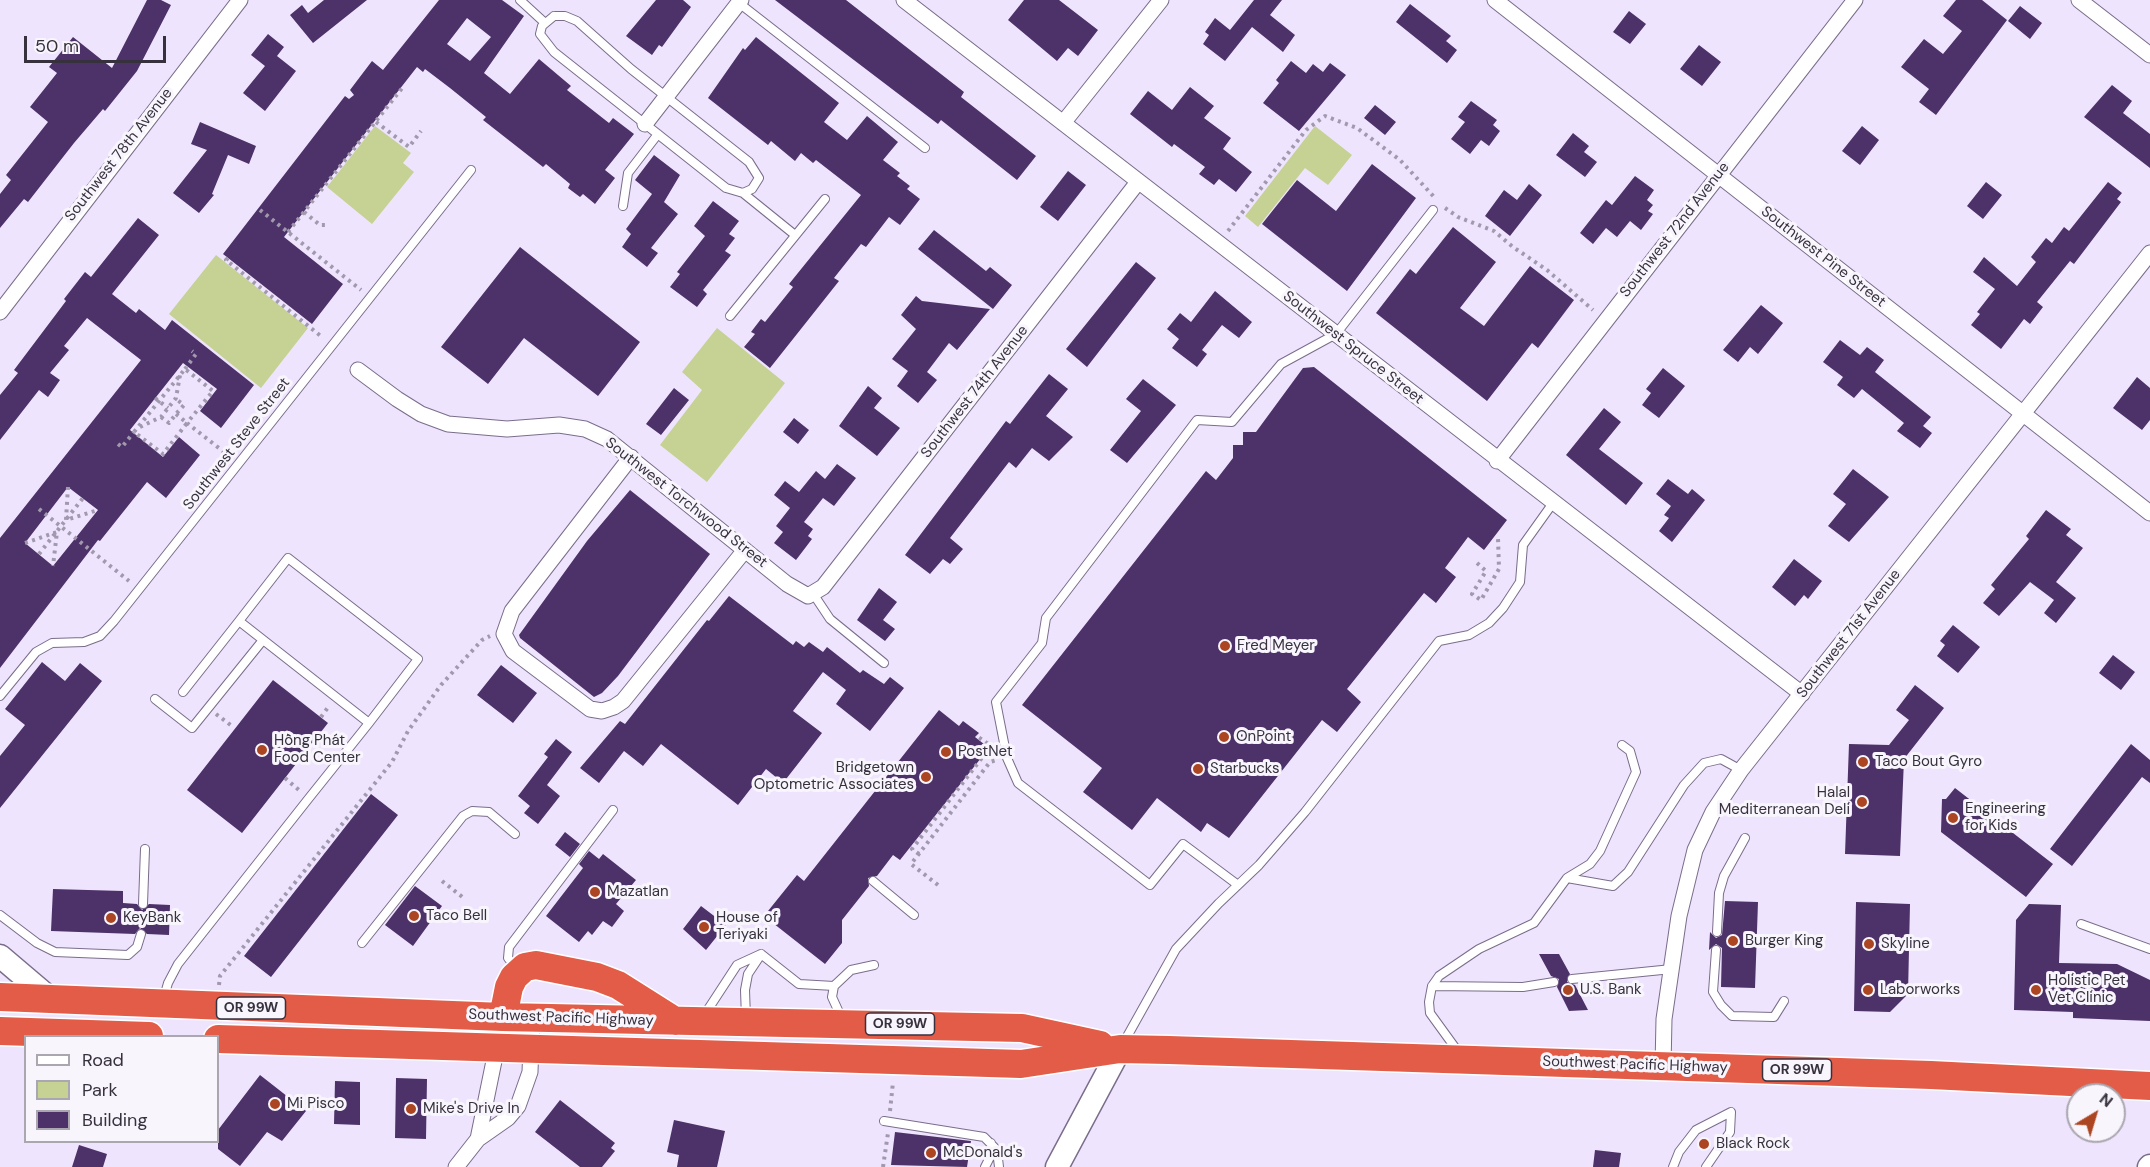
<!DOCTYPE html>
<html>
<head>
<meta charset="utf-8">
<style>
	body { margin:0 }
	#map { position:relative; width:2150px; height:1167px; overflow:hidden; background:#efe4fe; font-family:"DM Sans",sans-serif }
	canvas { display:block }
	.legend { position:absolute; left:24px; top:1035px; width:195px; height:108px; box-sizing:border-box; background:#f8f5fc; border:2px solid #aba7b0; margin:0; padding:8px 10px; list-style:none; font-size:18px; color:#37313e }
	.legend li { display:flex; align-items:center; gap:12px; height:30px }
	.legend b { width:30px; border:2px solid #aba7b0 }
	.north { position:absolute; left:2066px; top:1083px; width:60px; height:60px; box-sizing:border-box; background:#f8f5fc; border:2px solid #aba7b0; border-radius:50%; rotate:38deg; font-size:16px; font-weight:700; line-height:24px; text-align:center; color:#37313e }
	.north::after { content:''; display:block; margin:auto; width:21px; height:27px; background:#ac4522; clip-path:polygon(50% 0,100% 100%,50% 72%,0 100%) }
	.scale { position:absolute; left:24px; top:36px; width:142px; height:27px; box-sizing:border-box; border:3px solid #37313e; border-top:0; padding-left:8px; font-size:18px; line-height:21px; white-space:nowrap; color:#37313e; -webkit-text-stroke:4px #f8f5fc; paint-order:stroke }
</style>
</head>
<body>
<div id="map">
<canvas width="2150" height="1167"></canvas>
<ul class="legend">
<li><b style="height:8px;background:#fff"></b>Road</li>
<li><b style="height:16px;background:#c5d294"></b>Park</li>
<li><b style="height:16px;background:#4c3268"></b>Building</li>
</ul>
<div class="north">N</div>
<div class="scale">50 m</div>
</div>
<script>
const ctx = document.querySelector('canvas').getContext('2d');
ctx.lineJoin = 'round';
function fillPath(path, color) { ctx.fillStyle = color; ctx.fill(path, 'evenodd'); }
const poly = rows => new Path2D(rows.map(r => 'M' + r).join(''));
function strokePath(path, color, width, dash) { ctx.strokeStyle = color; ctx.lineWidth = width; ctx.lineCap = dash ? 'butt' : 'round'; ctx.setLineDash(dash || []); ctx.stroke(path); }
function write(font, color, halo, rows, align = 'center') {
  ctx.font = font + ' "DM Sans",sans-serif'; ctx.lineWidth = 6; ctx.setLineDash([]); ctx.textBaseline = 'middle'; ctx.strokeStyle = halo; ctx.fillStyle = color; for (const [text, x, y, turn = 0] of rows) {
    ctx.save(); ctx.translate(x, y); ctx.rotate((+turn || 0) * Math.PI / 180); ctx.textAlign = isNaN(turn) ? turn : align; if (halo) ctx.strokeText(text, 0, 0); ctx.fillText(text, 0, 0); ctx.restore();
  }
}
fillPath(poly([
	[375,126,411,153,403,163,414,172,372,224,327,187],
	[1315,126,1352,155,1328,185,1305,168,1258,227,1245,216],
	[216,255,308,328,261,388,169,314],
	[717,328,785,383,707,482,660,445,702,390,682,372]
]), '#c5d294');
fillPath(poly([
	[147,0,161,0,171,5,137,71,105,111,103,109,74,143,28,202,24,199,0,228,0,194,11,180,6,175,48,122,30,107,57,73,49,67,73,37,112,68],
	[324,0,367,0,313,43,290,15,302,5,308,13],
	[439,0,502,0,524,16,484,73,510,94,539,59,571,86,567,90,609,123,613,118,634,134,605,170,615,178,595,204,583,194,580,197,568,188,570,184,546,164,543,167,483,120,486,117,450,88,425,69,423,72,417,67,284,237,343,284,312,324,223,254,345,96,349,99,354,95,350,90,372,61,383,70],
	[467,18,491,37,470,61,447,44],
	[656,0,683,0,691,7,662,47,659,45,652,55,626,36],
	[775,0,846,0,964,92,961,97,1036,156,1017,180,941,120,938,124],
	[1024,0,1059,0,1098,30,1078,56,1068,48,1057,61,1008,20],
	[1254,0,1282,0,1270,15,1295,35,1283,52,1252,27,1225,61,1203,44,1209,35,1205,32,1215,18,1230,30],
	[1956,0,1982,0,2007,20,1936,115,1919,102,1929,89,1901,67,1924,39,1943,54,1962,31,1943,16],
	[1410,4,1451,36,1446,41,1457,50,1447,63,1396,22],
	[2020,6,2042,23,2030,39,2008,21],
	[1629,11,1646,24,1630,44,1613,32],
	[268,34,284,47,277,56,296,71,265,111,243,93,265,66,251,55],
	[756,37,839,103,824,122,847,140,867,116,898,142,883,160,900,173,897,176,910,186,907,189,920,199,900,225,889,217,866,247,861,244,834,278,839,281,770,368,744,347,755,334,751,332,761,319,765,322,793,287,789,284,861,195,816,160,813,163,801,153,795,161,771,141,768,145,708,98,743,48,745,50],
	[1699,45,1721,62,1702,86,1680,69],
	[1291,61,1306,73,1313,64,1323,72,1330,63,1346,75,1299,131,1263,103,1279,83,1276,80],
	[2112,85,2132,101,2123,113,2150,134,2150,168,2084,117],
	[1190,87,1214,106,1204,118,1231,138,1223,149,1252,172,1236,192,1219,179,1214,185,1199,174,1205,167,1174,144,1172,147,1130,114,1148,91,1172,110],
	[1471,101,1497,120,1493,125,1500,131,1489,146,1481,140,1470,154,1451,139,1465,122,1458,117],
	[1375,105,1396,122,1385,135,1364,118],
	[200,122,256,146,249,164,228,155,212,194,214,195,199,213,173,193,207,150,191,144],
	[1862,126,1879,140,1860,165,1842,151],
	[1573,133,1589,146,1584,152,1597,162,1585,177,1556,155],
	[654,155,680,175,664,202,678,214,651,248,658,253,647,267,622,247,631,234,626,229,652,194,635,180],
	[1372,164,1416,198,1347,291,1262,224,1297,180,1336,211],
	[1068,171,1086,185,1058,221,1040,207],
	[1635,176,1654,190,1647,200,1653,205,1648,211,1653,214,1641,230,1630,221,1617,237,1606,228,1593,244,1580,233,1606,200,1612,205],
	[1986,182,2002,195,1983,219,1967,206],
	[2108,182,2122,193,2117,199,2121,202,2074,264,2070,261,2037,302,2043,307,2030,324,2024,319,2001,349,1971,325,1980,314,1977,312,1995,289,1973,272,1984,257,2017,286,2036,262,2031,257,2046,238,2052,243,2064,227,2069,231],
	[1529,184,1542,195,1510,236,1485,216,1504,190,1517,200],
	[713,201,739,221,729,234,735,238,725,251,731,255,703,290,707,294,697,307,670,287,680,274,677,272,705,236,694,226],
	[138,218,159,235,112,294,136,313,139,309,165,330,172,320,254,385,221,428,200,411,217,389,183,363,130,430,163,457,179,437,200,455,166,498,147,482,100,541,98,540,0,668,0,538,141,360,87,318,64,346,69,350,50,373,60,380,48,397,39,390,0,440,0,395,18,373,14,370,66,301,64,299,85,272,91,277],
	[68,487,98,510,53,566,25,543],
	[1453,227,1496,262,1460,308,1484,326,1530,266,1574,300,1538,348,1532,343,1487,401,1376,313,1410,269,1416,274],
	[934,230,986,271,990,267,1012,285,993,309,918,249],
	[520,247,640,342,598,396,524,338,488,384,441,347],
	[1136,262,1156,278,1087,367,1066,349],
	[1215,291,1252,322,1239,338,1222,325,1202,350,1207,354,1197,367,1172,348,1179,339,1167,329,1180,313,1191,322],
	[916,296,922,301,990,309,957,350,949,343,927,372,937,380,918,403,897,386,908,371,892,359,916,329,901,315],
	[1761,305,1783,323,1758,354,1750,347,1738,362,1723,350],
	[1840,340,1860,355,1867,347,1884,360,1875,372,1931,417,1923,426,1932,433,1920,448,1897,431,1904,423,1862,389,1854,398,1837,385,1843,377,1823,362],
	[1314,367,1507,520,1484,550,1468,537,1445,568,1456,577,1436,603,1424,593,1347,689,1361,702,1337,732,1322,720,1229,838,1207,823,1201,832,1157,798,1132,830,1083,792,1102,768,1022,705,1206,471,1216,480,1233,458,1233,445,1243,445,1243,432,1256,432,1303,368],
	[1663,368,1685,386,1659,418,1642,405,1651,393,1646,389],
	[1049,374,1068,389,1046,416,1073,437,1049,461,1032,448,1016,468,1009,462,950,538,963,549,950,564,943,559,930,574,905,555,1006,421,1010,424],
	[2137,377,2150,388,2150,420,2142,430,2113,408],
	[1143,379,1176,405,1127,463,1110,450,1141,411,1126,399],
	[868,386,882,398,874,408,900,428,877,456,839,426],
	[674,388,689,400,661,435,646,424],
	[1604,408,1621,422,1599,449,1643,483,1626,505,1566,455],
	[794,418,809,430,798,444,783,432],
	[837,464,856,478,834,506,823,498,804,522,813,529,808,536,812,539,796,560,774,543,783,532,776,526,790,508,774,495,785,481,799,492,816,471,825,479],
	[1853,469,1889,497,1849,542,1828,526,1846,504,1833,494],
	[1668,479,1688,494,1692,489,1705,500,1672,542,1659,531,1669,518,1664,515,1671,506,1656,494],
	[630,490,710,554,618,676,602,693,594,697,520,638,519,635,587,541],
	[2046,510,2071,529,2066,535,2083,548,2056,582,2076,598,2056,623,2044,613,2054,600,2030,582,1999,616,1983,603,1995,589,1991,585,2029,539,2026,536],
	[1794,559,1822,581,1808,599,1804,595,1795,606,1772,587],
	[879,588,897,602,883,620,895,629,885,641,857,620],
	[729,596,793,645,796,641,804,647,809,642,823,652,827,647,860,673,863,670,884,684,890,677,904,688,870,731,836,704,846,690,823,672,793,711,822,733,783,783,766,769,738,805,661,744,643,766,624,751,599,783,580,768,620,721,625,724,707,620,709,621],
	[1953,625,1980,647,1958,673,1937,656,1945,645,1940,641],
	[2113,655,2135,672,2121,690,2099,673],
	[42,662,65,681,80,663,102,681,0,808,0,756,25,725,5,709],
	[501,665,537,693,513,723,477,695],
	[273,680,328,723,242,833,187,790],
	[1915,685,1944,708,1904,759,1900,856,1845,854,1849,744,1889,745,1909,720,1896,710],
	[939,710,959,726,963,721,979,733,975,737,989,748,900,860,893,855,877,876,868,878,869,886,842,920,842,943,825,964,764,916,797,875,804,881],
	[556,739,572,752,547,785,560,796,538,824,524,813,530,806,518,796,548,757,544,754],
	[2131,744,2150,760,2150,783,2142,777,2072,866,2050,849],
	[1955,788,2053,864,2026,897,1941,832,1942,799,1946,799],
	[371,794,398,815,271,977,244,956],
	[565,832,580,844,570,857,555,845],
	[589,851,599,859,603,854,636,880,616,904,624,911,612,927,603,921,592,935,588,931,579,942,546,916,583,868,579,864],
	[415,886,442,906,413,946,385,925],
	[53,889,123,891,123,903,137,904,142,910,149,904,170,905,169,935,147,934,140,928,135,934,51,931],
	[1725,901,1758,902,1755,988,1721,987,1722,948,1716,944,1709,950,1710,932,1716,938,1722,935],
	[1856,902,1910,904,1908,994,1890,1012,1854,1011],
	[2029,904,2061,905,2059,963,2117,964,2150,980,2150,1021,2073,1018,2073,1012,2014,1010,2016,920],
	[701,906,726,925,706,950,683,929],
	[1539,954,1559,954,1570,974,1567,982,1575,985,1588,1010,1569,1011,1557,987,1559,979,1551,976],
	[260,1075,306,1111,282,1141,267,1132,240,1166,218,1149,218,1130],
	[396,1078,427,1079,426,1139,395,1138],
	[335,1081,360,1082,360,1125,334,1124],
	[560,1100,615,1143,611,1148,615,1151,602,1167,580,1167,535,1132],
	[674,1120,725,1131,717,1167,677,1167,679,1155,667,1152],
	[895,1132,971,1141,967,1167,891,1165],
	[79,1145,107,1154,103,1167,72,1167],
	[1595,1150,1621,1153,1619,1167,1593,1167]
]), '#4c3268');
const lane = poly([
	[520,0,545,23],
	[739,3,925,148],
	[554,16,565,16,577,21,631,69,749,162,759,178,752,189,743,193,726,188,554,52,540,34,542,26,554,16],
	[743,193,795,235],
	[623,206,628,173,658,134],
	[730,316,825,199],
	[814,595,830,619,884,663],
	[183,692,239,621],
	[0,696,36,652,52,643,84,642,100,636,114,621,471,170],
	[155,699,192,728,263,640],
	[1567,878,1590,864,1600,851,1636,772,1630,751,1622,745],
	[873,881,914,915],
	[1238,885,1183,844,1150,885,1018,783,1007,758,996,702,1042,643,1046,618,1197,420,1232,422,1281,364,1336,334,1433,210],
	[143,904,145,849],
	[0,915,37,943,55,952,128,955,137,947,141,934],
	[2081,924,2150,949],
	[1717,932,1719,893,1724,876,1745,838],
	[362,943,463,816,472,811,489,812,515,834],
	[1716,950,1713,992,1721,1005,1732,1016,1774,1017,1784,1001],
	[761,954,799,984,834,986],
	[516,968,508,958,509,947,613,810],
	[1572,979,1672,969],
	[1432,986,1523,987,1554,982],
	[164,997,168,983,178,964,309,798,369,723,418,659,288,558,239,621,369,723],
	[705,1014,737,965,761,954],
	[746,1018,745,990,748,974,760,956],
	[842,1019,832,997,834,986,851,970,874,965],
	[1124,1042,1176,949,1219,903,1259,865,1305,812,1439,641,1469,635,1489,623,1503,608,1520,582,1523,545,1553,503],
	[1459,1053,1430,1013,1429,1002,1432,986,1439,976,1479,949,1534,923,1567,878,1613,886,1628,872,1684,785,1704,763,1721,759,1741,770],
	[884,1121,984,1137,997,1150,999,1167],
	[985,1167,992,1153,991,1143],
	[1673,1167,1679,1152,1696,1130,1731,1112,1730,1132,1706,1167]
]);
const street = poly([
	[904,0,1802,694],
	[1495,0,2150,513],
	[2079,0,2150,55],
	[1063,123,1161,0],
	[645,124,741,0],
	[0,312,240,0],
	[358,370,397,399,421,414,448,424,507,429,559,425,585,429,607,439,787,584,808,596,823,587,1138,182],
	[631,457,512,611,504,634,513,651,590,709,602,711,614,707,623,701,745,550],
	[1497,461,1855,0],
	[1663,1067,1664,1019,1679,916,1695,850,1713,812,1741,770,2150,253],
	[478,1139,503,1017],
	[456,1167,478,1139,508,1118,518,1106,530,1072,532,1017]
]);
const secondary = poly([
	[0,956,53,1001],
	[1057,1167,1120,1049],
	[2149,1167,2150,1166]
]);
const highway = poly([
	[0,997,503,1017,1022,1028,1100,1045],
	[503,1017,509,987,514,977,525,967,536,965,597,977,618,985,675,1021],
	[0,1031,149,1036],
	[218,1039,1021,1064,1120,1049,1169,1050,1931,1075,2150,1086]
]);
strokePath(lane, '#7a6d8a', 10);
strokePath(street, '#7a6d8a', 17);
strokePath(secondary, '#7a6d8a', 25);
strokePath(highway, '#fff', 31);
strokePath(poly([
	[376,122,409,147,421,131],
	[1445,208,1458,217,1494,231,1513,247,1547,270,1593,310],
	[260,210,361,290],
	[304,212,320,225,328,225],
	[1228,231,1306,130,1325,116,1357,128,1400,160,1436,199],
	[288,232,403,87],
	[228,258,226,260,322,337],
	[185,369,196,354,192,351],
	[155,398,168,408],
	[176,414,187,423,163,454,134,432,185,369,213,391,187,423,229,456],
	[161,417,169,423,176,414,184,405,176,399],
	[140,427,161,417,176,398,180,375],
	[118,444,122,447,134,432],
	[68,487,66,520,98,510],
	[39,509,129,581],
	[25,543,57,532,53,566],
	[39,554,83,498],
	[1477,563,1486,571,1472,594,1481,600,1499,569,1498,538],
	[216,714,232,726],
	[321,717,329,706],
	[285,778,300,791],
	[919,854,912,849,991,746,977,736],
	[442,881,465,899],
	[938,885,911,864,990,762,997,760],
	[219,985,220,976,392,762,408,731,441,685,482,640,490,636],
	[890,1111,893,1082],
	[883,1167,888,1133]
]), '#a199ad', 4, [3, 4.5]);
strokePath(lane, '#fff', 8);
strokePath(street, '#fff', 15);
strokePath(secondary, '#fff', 22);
strokePath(highway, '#e25c47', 28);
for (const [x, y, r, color] of [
	[1225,646,6,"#ac4522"],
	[1224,737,6,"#ac4522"],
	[262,750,6,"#ac4522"],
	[946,752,6,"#ac4522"],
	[1863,762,6,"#ac4522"],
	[1198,769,6,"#ac4522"],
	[926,777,6,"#ac4522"],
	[1862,802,6,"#ac4522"],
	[1953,818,6,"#ac4522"],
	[595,892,6,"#ac4522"],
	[414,916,6,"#ac4522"],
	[111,918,6,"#ac4522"],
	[704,927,6,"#ac4522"],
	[1733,941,6,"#ac4522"],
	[1869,944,6,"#ac4522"],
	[1568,990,6,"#ac4522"],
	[1868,990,6,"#ac4522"],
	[2036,990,6,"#ac4522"],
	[275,1104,6,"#ac4522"],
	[411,1109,6,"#ac4522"],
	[1704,1144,6,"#ac4522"],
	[931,1153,6,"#ac4522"]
]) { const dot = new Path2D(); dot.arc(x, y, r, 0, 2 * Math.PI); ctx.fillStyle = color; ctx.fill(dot); strokePath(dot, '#f8f5fc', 2); }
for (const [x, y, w] of [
	[251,1008,69],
	[900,1024,69],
	[1797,1070,69]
]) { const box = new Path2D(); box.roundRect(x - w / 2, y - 11, w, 22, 4.5); ctx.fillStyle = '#f8f5fc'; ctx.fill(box); strokePath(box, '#37313e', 1.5); }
write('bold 14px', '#37313e', null, [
	["OR 99W",251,1008],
	["OR 99W",900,1024],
	["OR 99W",1797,1070]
]);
write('15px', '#37313e', '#f8f5fc', [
	["Southwest 78th Avenue",119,155,-52],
	["Southwest 72nd Avenue",1675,230,-52],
	["Southwest Pine Street",1823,257,38],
	["Southwest Spruce Street",1353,348,38],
	["Southwest 74th Avenue",975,392,-52],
	["Southwest Steve Street",237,444,-52],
	["Southwest Torchwood Street",686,503,38],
	["Southwest 71st Avenue",1849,634,-52],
	["Southwest Pacific Highway",561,1018,2],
	["Southwest Pacific Highway",1635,1065,2]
]);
write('15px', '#37313e', '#f8f5fc', [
	["Fred Meyer",1237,646],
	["OnPoint",1236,737],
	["Hồng Phát",274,741],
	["Food Center",274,758],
	["PostNet",958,752],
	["Taco Bout Gyro",1875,762],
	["Bridgetown",914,768,"right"],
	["Optometric Associates",914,785,"right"],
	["Starbucks",1210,769],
	["Halal",1850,793,"right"],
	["Mediterranean Deli",1850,810,"right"],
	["Engineering",1965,809],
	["for Kids",1965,826],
	["Mazatlan",607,892],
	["Taco Bell",426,916],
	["KeyBank",123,918],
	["House of",716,918],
	["Teriyaki",716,935],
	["Burger King",1745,941],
	["Skyline",1881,944],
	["Holistic Pet",2048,981],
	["Vet Clinic",2048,998],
	["U.S. Bank",1580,990],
	["Laborworks",1880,990],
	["Mi Pisco",287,1104],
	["Mike's Drive In",423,1109],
	["Black Rock",1716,1144],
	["McDonald's",943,1153]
], 'left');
</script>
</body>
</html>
